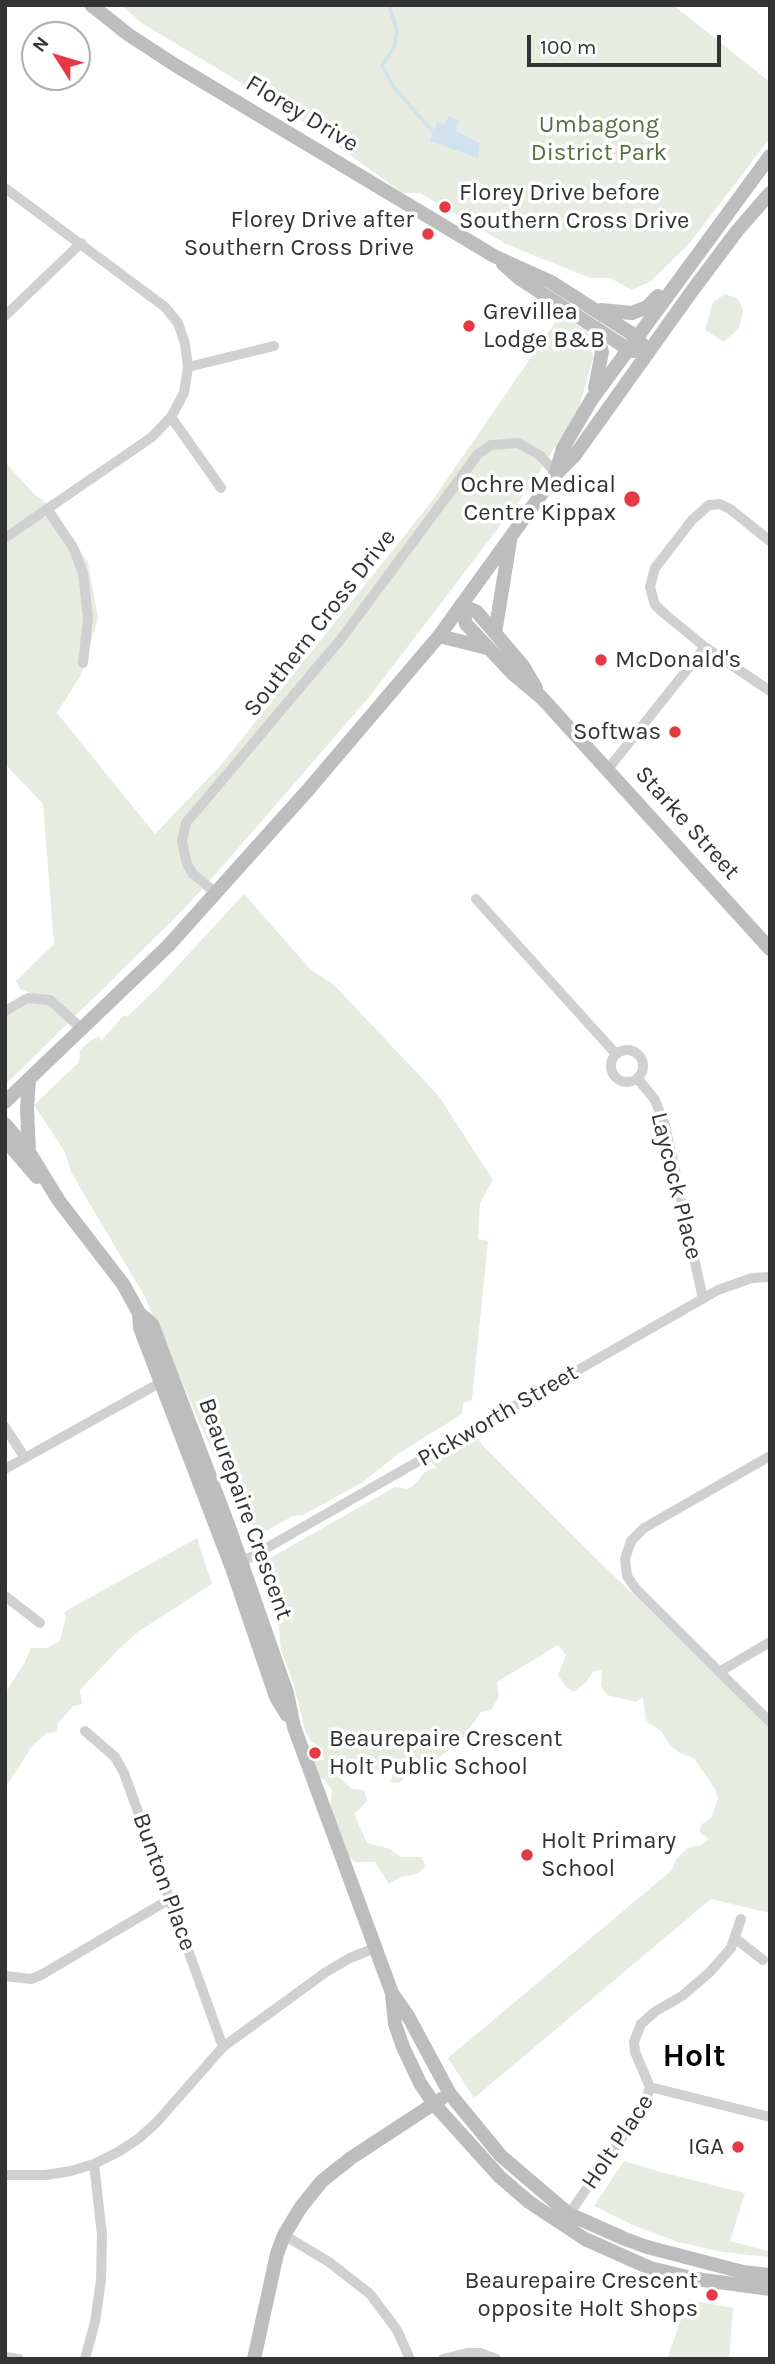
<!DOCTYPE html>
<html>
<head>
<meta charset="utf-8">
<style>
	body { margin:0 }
	#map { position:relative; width:775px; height:2364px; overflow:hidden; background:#fff; font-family:Karla,sans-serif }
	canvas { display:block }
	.frame { position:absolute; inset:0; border:7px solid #333; pointer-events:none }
	.north { position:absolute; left:21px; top:21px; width:70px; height:70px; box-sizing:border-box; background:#fff; border:2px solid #adadad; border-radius:50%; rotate:307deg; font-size:19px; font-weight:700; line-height:28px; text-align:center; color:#333 }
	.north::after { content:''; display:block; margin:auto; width:24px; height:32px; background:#e63946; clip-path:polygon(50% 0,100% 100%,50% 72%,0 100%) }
	.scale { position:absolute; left:527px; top:35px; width:194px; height:32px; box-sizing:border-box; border:4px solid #333; border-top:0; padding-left:9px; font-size:21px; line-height:24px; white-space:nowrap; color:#333; -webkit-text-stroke:5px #fff; paint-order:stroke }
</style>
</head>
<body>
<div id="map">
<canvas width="775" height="2364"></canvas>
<div class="frame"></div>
<div class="north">N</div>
<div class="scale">100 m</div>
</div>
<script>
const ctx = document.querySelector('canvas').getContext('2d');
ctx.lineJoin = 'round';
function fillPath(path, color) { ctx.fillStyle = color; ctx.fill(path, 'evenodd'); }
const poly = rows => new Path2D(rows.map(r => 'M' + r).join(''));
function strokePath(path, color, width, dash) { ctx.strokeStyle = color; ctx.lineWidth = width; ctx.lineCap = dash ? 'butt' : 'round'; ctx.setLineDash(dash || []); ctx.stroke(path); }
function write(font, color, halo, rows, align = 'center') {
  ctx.font = font + ' Karla,sans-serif'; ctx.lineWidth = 7; ctx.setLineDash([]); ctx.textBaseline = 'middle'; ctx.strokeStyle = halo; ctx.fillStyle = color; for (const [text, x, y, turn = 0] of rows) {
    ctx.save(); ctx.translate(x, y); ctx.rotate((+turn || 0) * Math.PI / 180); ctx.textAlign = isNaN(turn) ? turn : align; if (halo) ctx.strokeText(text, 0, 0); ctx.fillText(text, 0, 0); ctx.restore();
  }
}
fillPath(poly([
	[121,5,673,5,770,82,770,138,689,244,651,281,632,290,610,278,590,278,506,244,420,193,403,193,285,109,140,22],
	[725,294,738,299,743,310,739,328,724,342,705,330,713,302],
	[561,314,588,333,593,358,579,408,532,484,370,696,228,860,184,909,5,1085,5,1012,28,998,47,999,20,989,16,981,54,944,43,804,5,764,5,462,33,493,54,509,88,563,98,618,81,675,57,713,155,834,220,766,432,501],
	[244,894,311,970,333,984,438,1095,493,1180,480,1203,478,1239,488,1241,472,1400,463,1403,462,1414,398,1454,363,1482,303,1515,293,1516,257,1536,232,1471,215,1458,145,1297,71,1172,65,1152,34,1105,79,1062,80,1050,94,1038,101,1037,100,1042,124,1015,127,1017,159,986],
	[475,1434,483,1446,581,1544,770,1726,770,1913,711,1899,474,2098,448,2058,672,1870,676,1859,688,1848,701,1845,709,1839,699,1832,702,1824,711,1818,718,1798,715,1789,694,1758,682,1754,669,1745,662,1732,646,1721,643,1697,636,1702,607,1695,601,1686,602,1669,593,1672,587,1681,574,1692,566,1687,558,1675,566,1655,558,1645,497,1682,499,1697,491,1710,481,1712,462,1739,437,1759,429,1764,419,1765,399,1783,390,1782,400,1761,395,1762,385,1774,370,1767,366,1761,339,1777,352,1789,364,1790,367,1801,354,1814,367,1843,390,1849,401,1857,421,1857,426,1867,417,1874,400,1877,389,1884,375,1862,354,1862,345,1852,330,1810,332,1790,324,1779,318,1778,313,1762,324,1759,318,1745,311,1741,306,1734,294,1685,281,1650,279,1627,258,1571,270,1558,395,1487,408,1489,414,1485,424,1473,433,1468,437,1468,429,1460],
	[197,1538,212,1584,139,1631,121,1647,80,1690,82,1704,73,1706,58,1723,57,1732,47,1733,33,1745,5,1788,5,1693,25,1662,31,1648,47,1648,60,1641,66,1617,64,1612],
	[624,2161,668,2174,745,2193,730,2241,769,2251,768,2257,722,2252,678,2242,635,2226,594,2206],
	[688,2300,733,2308,729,2359,667,2359]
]), '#e6ecdf');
fillPath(poly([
	[449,116,459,120,456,131,480,143,478,158,430,141,437,122,444,125]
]), '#cfe2ee');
strokePath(poly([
	[389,5,397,31,394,48,382,65,393,86,434,133]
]), '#cfe2ee', 3.5);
strokePath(poly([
	[5,188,165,307,178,323,185,344,188,367,184,393,171,417,152,437,5,538],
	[5,316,81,243],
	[188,367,274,346],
	[171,417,221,488],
	[47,509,73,547,83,573,88,618,83,663],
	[770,541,730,509,720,504,709,505,692,520,655,568,650,587,655,605,666,615,705,647,770,691],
	[608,769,705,647],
	[216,893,193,874,187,864,182,841,186,823,341,639,478,454,491,445,518,443,541,456,556,474],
	[476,899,616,1054],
	[5,1011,28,998,50,1000,82,1029],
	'611 1066a16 16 0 1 1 32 0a16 16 0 1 1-32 0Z',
	[638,1079,655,1100,665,1125,703,1299],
	[5,1427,25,1458],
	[770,1456,644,1528,631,1541,625,1559,627,1576,636,1589,770,1722],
	[5,1469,165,1380],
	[235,1566,718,1290,752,1278,770,1277],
	[5,1596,40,1623],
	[719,1672,770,1642],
	[85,1731,115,1757,124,1773,223,2047],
	[736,1939,763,1960],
	[5,1976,31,1979,41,1975,170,1899],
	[650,2087,635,2052,634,2042,641,2024,656,2011,682,1996,710,1972,731,1948,741,1919],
	[5,2175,46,2175,71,2171,94,2164,118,2152,138,2139,156,2123,223,2047,326,1972,350,1958,375,1948],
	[565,2220,645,2104,650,2087,770,2117],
	[284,2235,329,2262,370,2294,397,2330,410,2359],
	[5,2357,19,2359],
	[85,2359,95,2322,101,2280,102,2235,94,2164],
	[443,2359,467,2353,480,2353,496,2359]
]), '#d0d0d0', 10);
strokePath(poly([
	[91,5,129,35,175,65,494,256,551,282,637,337,648,353],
	[503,264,520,279,628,349,634,351],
	[601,310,632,313,647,307,658,296],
	[595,388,602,352,596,328],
	[556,472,563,448,592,399,770,156],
	[461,605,466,624,512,673,542,698,770,949],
	[461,605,477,612,523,666,536,688],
	[495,633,510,541],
	[439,636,487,648],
	[29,1079,27,1109,29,1151],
	[5,1102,168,946,308,790,439,636,556,474,575,455,692,291,737,231,770,193],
	[5,1124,29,1152,59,1201,123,1284,139,1313,152,1324,229,1527,287,1693,294,1727,392,1993,408,2016,450,2094,501,2156,569,2214,625,2239,647,2247,743,2272,770,2275],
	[5,1140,37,1177],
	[139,1313,140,1328,232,1568,276,1697,287,1715],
	[392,1994,395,2024,403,2047,420,2083,434,2104,500,2177,529,2202,585,2239,650,2268,696,2279,770,2289],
	[254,2359,277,2254,284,2235,301,2207,322,2181,351,2158,441,2099]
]), '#bdbdbd', 14);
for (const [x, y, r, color] of [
	[445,207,7,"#e63946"],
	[428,234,7,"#e63946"],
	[469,326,7,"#e63946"],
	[632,499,9,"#e63946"],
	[601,660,7,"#e63946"],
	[675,732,7,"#e63946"],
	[315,1753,7,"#e63946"],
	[527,1855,7,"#e63946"],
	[738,2147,7,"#e63946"],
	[712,2295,7,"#e63946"]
]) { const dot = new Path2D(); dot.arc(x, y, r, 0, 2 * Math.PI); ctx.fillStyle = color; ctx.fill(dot); strokePath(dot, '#fff', 2.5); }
write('24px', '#333', '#fff', [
	["Florey Drive",302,114,31],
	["Southern Cross Drive",320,623,-52],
	["Starke Street",687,823,48],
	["Laycock Place",676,1186,76],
	["Pickworth Street",498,1416,-30],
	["Beaurepaire Crescent",245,1509,70],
	["Bunton Place",164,1882,70],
	["Holt Place",618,2142,-56]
]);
write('24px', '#56703f', '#fff', [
	["Umbagong",599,125],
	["District Park",599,153]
]);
write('24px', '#333', '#fff', [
	["Florey Drive before",459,193],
	["Southern Cross Drive",459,221],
	["Florey Drive after",414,220,"right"],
	["Southern Cross Drive",414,248,"right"],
	["Grevillea",483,312],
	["Lodge B&B",483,340],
	["Ochre Medical",616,485,"right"],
	["Centre Kippax",616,513,"right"],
	["McDonald's",615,660],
	["Softwas",661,732,"right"],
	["Beaurepaire Crescent",329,1739],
	["Holt Public School",329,1767],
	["Holt Primary",541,1841],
	["School",541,1869],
	["IGA",724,2147,"right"],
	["Beaurepaire Crescent",698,2281,"right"],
	["opposite Holt Shops",698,2309,"right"]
], 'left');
write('bold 32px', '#000', '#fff', [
	["Holt",694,2057]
]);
</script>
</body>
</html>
